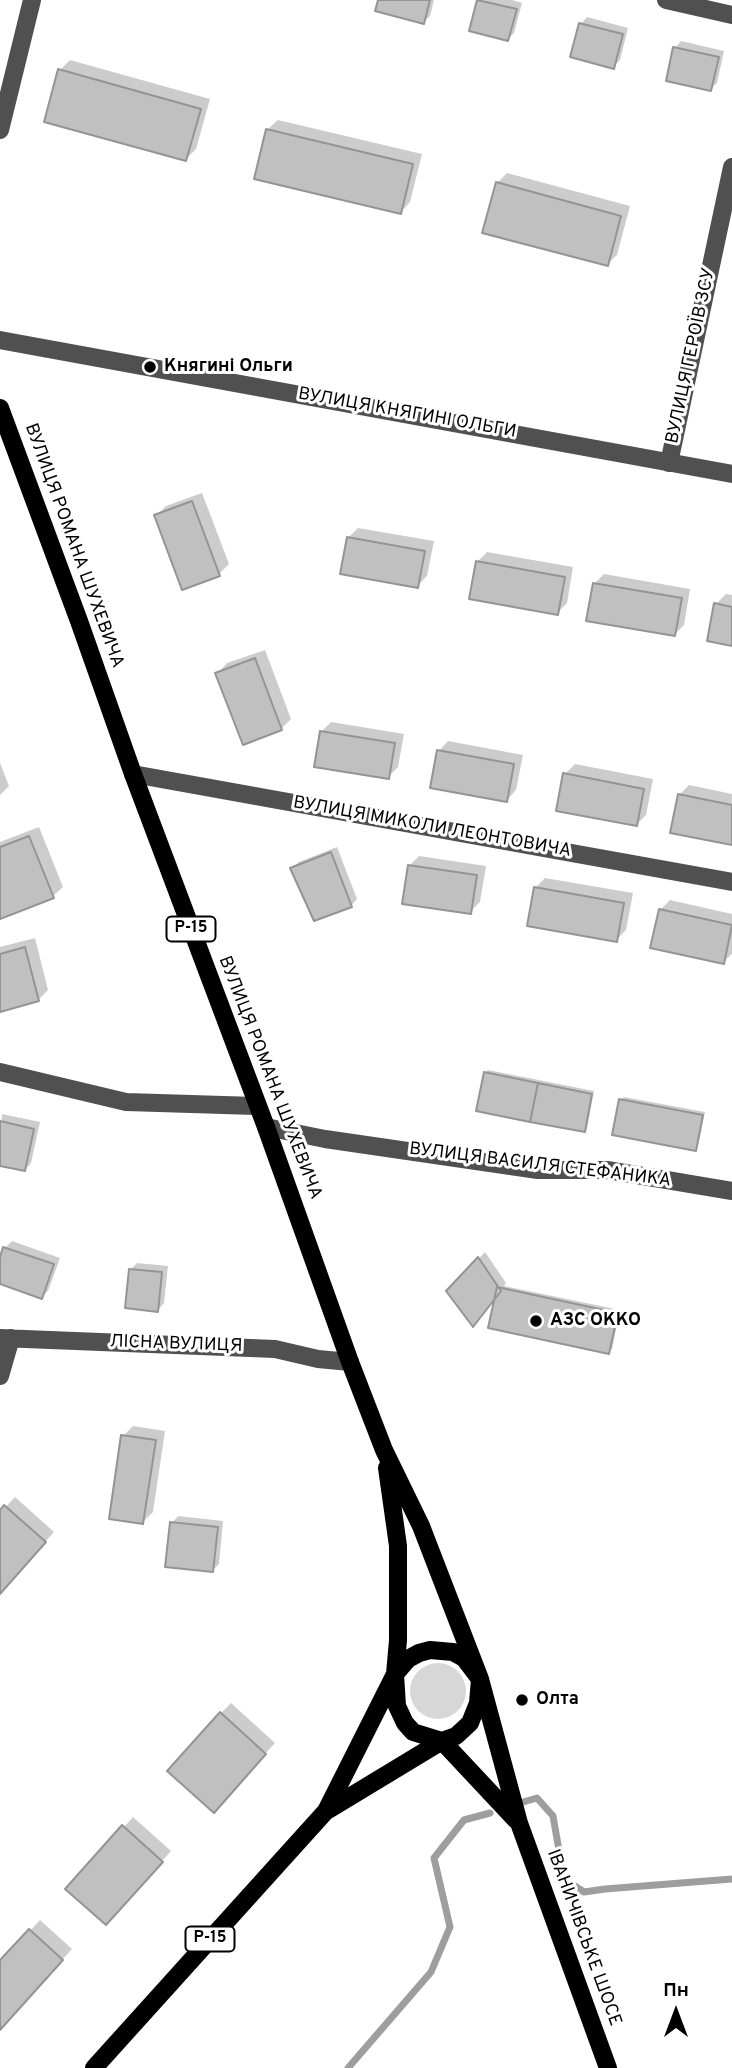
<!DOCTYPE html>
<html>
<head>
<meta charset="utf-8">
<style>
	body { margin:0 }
	#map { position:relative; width:732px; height:2068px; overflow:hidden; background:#fff; font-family:Overpass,sans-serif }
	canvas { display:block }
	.north { position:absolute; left:641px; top:1977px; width:70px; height:70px; -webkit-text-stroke:5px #fff; paint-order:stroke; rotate:0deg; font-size:19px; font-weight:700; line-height:28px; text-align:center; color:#000 }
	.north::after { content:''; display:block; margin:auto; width:24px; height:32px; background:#000; clip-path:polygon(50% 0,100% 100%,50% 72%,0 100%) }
</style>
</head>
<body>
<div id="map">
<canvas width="732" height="2068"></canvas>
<div class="north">Пн</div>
</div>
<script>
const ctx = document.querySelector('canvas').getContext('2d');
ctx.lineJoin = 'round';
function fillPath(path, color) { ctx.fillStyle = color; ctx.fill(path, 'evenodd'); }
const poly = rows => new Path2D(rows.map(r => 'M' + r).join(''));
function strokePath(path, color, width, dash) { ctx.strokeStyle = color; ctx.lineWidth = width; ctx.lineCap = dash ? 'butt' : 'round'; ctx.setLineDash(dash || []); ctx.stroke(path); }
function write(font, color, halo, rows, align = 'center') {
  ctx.font = font + ' Overpass,sans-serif'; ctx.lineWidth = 6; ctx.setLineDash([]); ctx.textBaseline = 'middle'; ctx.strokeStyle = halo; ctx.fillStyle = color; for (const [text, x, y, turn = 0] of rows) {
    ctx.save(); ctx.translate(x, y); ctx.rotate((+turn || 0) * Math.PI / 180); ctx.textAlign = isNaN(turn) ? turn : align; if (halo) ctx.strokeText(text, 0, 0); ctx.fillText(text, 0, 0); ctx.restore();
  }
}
fillPath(poly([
	'410 1691a28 28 0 1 1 56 0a28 28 0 1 1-56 0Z'
]), '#d7d7d7');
fillPath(poly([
	[380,0,434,0,430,16,423,22],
	[479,0,512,0,522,3,514,33,508,39,471,29],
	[587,17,628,28,620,60,613,67,581,24],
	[681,41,724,51,717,83,710,89,675,48],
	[70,60,210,99,196,149,186,159,60,70],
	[278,120,422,154,410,202,401,212,268,129],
	[507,173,630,206,617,255,607,264,497,183],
	[202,493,229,564,219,574,156,516,166,506],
	[358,528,434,541,427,576,417,586,348,538],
	[487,552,573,567,567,603,557,613,477,562],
	[604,574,690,589,684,625,674,635,594,584],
	[726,594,732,595,732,644,716,604],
	[265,650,291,719,281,729,218,673,227,663],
	[331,722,404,734,398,767,388,777,321,732],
	[448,741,523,755,516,790,507,800,439,751],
	[0,763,9,786,0,795],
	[575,764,653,779,646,815,636,825,565,774],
	[689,785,732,794,732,843,679,795],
	[39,827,63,887,53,896,0,915,0,842],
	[337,847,357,899,351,906,292,868,299,862],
	[419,856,486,866,480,902,470,912,409,866],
	[545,878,633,893,626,930,616,940,535,888],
	[670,900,732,914,732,954,723,962,660,910],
	[35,938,48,990,38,1000,0,1010,0,947],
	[488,1070,594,1091,587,1128,584,1131,485,1073],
	[624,1097,705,1112,698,1146,695,1149,621,1100],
	[2,1114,40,1122,31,1163,25,1170,0,1165],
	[12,1241,60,1258,48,1291,41,1297,0,1283,0,1262,5,1248],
	[485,1252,506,1283,504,1286,620,1310,612,1349,609,1352,497,1295,448,1291],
	[137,1263,168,1266,164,1303,158,1310,131,1269],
	[133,1426,165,1431,153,1512,143,1522,123,1436],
	[15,1497,54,1532,0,1592,0,1513],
	[178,1516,223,1521,219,1564,212,1571,172,1523],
	[231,1703,275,1743,223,1800,221,1713],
	[133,1817,171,1851,116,1913,124,1827],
	[40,1920,72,1949,0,2028,0,1963]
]), '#0003');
strokePath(poly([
	[520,1803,537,1798,553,1816,564,1879,584,1892,605,1889,732,1879],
	[348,2068,431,1972,450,1927,434,1858,464,1820,490,1813]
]), '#9e9e9e', 7);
const building = poly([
	[378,0,430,0,424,24,375,11,378,0],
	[477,0,517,9,508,41,469,31,477,0],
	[579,23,623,34,614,69,570,57,579,23],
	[673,47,719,57,711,91,666,81,673,47],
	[58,69,201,109,186,161,44,122,58,69],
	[266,129,413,164,401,214,254,179,266,129],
	[496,182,621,216,608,266,482,233,496,182],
	[192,501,220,576,182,590,154,515,192,501],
	[347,537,425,551,418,588,340,574,347,537],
	[476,561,565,577,558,615,469,599,476,561],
	[593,583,682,598,675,636,586,621,593,583],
	[714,603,732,607,732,646,707,641,714,603],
	[255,658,282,730,243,745,215,673,255,658],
	[320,731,395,743,389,779,314,767,320,731],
	[437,750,514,764,507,802,430,788,437,750],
	[563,773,644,789,637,826,556,811,563,773],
	[678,794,732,805,732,845,670,833,678,794],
	[29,836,54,898,0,919,0,847,29,836],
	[331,852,352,907,314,921,290,868,331,852],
	[408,865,477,875,471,914,402,904,408,865],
	[534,887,624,903,617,942,527,926,534,887],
	[659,909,732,925,724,964,650,948,659,909],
	[25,947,39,1001,0,1012,0,954,25,947],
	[484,1072,538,1083,530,1122,476,1111,484,1072],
	[538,1083,592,1094,585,1132,530,1122,538,1083],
	[619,1099,703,1115,696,1151,612,1135,619,1099],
	[0,1121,34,1129,25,1171,0,1166,0,1121],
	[3,1247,54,1264,42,1299,0,1284,0,1257,3,1247],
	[478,1257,501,1291,473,1327,446,1291,478,1257],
	[129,1269,162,1272,158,1312,125,1308,129,1269],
	[497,1287,618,1313,609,1354,488,1328,497,1287],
	[121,1435,156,1440,143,1524,109,1519,121,1435],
	[4,1505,46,1542,0,1594,0,1510,4,1505],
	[170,1522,218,1527,213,1572,165,1567,170,1522],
	[220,1712,266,1754,214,1813,167,1771,220,1712],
	[122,1825,163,1862,106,1925,65,1889,122,1825],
	[29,1929,63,1960,0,2030,0,1960,29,1929]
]);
fillPath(building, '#c0c0c0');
strokePath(building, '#949494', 2);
strokePath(poly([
	[666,0,732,15],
	[0,130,32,0],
	[0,340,732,474],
	[669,463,732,167],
	[133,774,732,882],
	[0,1072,126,1102,256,1106],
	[266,1127,325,1139,538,1170,607,1170,732,1191],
	[0,1338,275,1349,318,1359,350,1362],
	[0,1376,11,1338]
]), '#505050', 18);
strokePath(poly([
	[0,408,79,621,133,774,266,1127,350,1362,384,1450,421,1526,480,1679,478,1703,470,1723,456,1736,442,1741,413,1732,405,1723,397,1706,395,1674,408,1659,419,1653,430,1650,453,1652,464,1658,480,1679,519,1823,608,2068],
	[328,1810,442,1741,516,1820],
	[94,2068,326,1811,395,1674,398,1640,398,1546,387,1468]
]), '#000', 18);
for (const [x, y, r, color] of [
	[150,367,7,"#000"],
	[536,1321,7,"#000"],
	[522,1700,7,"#000"]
]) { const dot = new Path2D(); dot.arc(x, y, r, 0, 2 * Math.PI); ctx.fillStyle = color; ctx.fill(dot); strokePath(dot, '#fff', 2.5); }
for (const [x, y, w] of [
	[191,929,49],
	[210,1939,49]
]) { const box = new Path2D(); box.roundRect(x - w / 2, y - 12.5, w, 25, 5); ctx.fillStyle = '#fff'; ctx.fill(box); strokePath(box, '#000', 2); }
write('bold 16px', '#000', null, [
	["Р-15",191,929],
	["Р-15",210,1939]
]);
write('18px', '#000', '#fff', [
	["ВУЛИЦЯ ГЕРОЇВ ЗСУ",692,356,-78],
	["ВУЛИЦЯ КНЯГИНІ ОЛЬГИ",407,414,10],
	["ВУЛИЦЯ РОМАНА ШУХЕВИЧА",73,546,70],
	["ВУЛИЦЯ МИКОЛИ ЛЕОНТОВИЧА",432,828,10],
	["ВУЛИЦЯ РОМАНА ШУХЕВИЧА",269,1078,69],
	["ВУЛИЦЯ ВАСИЛЯ СТЕФАНИКА",540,1166,7],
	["ЛІСНА ВУЛИЦЯ",176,1345,2],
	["ІВАНИЧІВСЬКЕ ШОСЕ",583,1938,70]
]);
write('bold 18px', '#000', '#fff', [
	["Княгині Ольги",164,367],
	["АЗС ОККО",550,1321],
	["Олта",536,1700]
], 'left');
</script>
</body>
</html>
